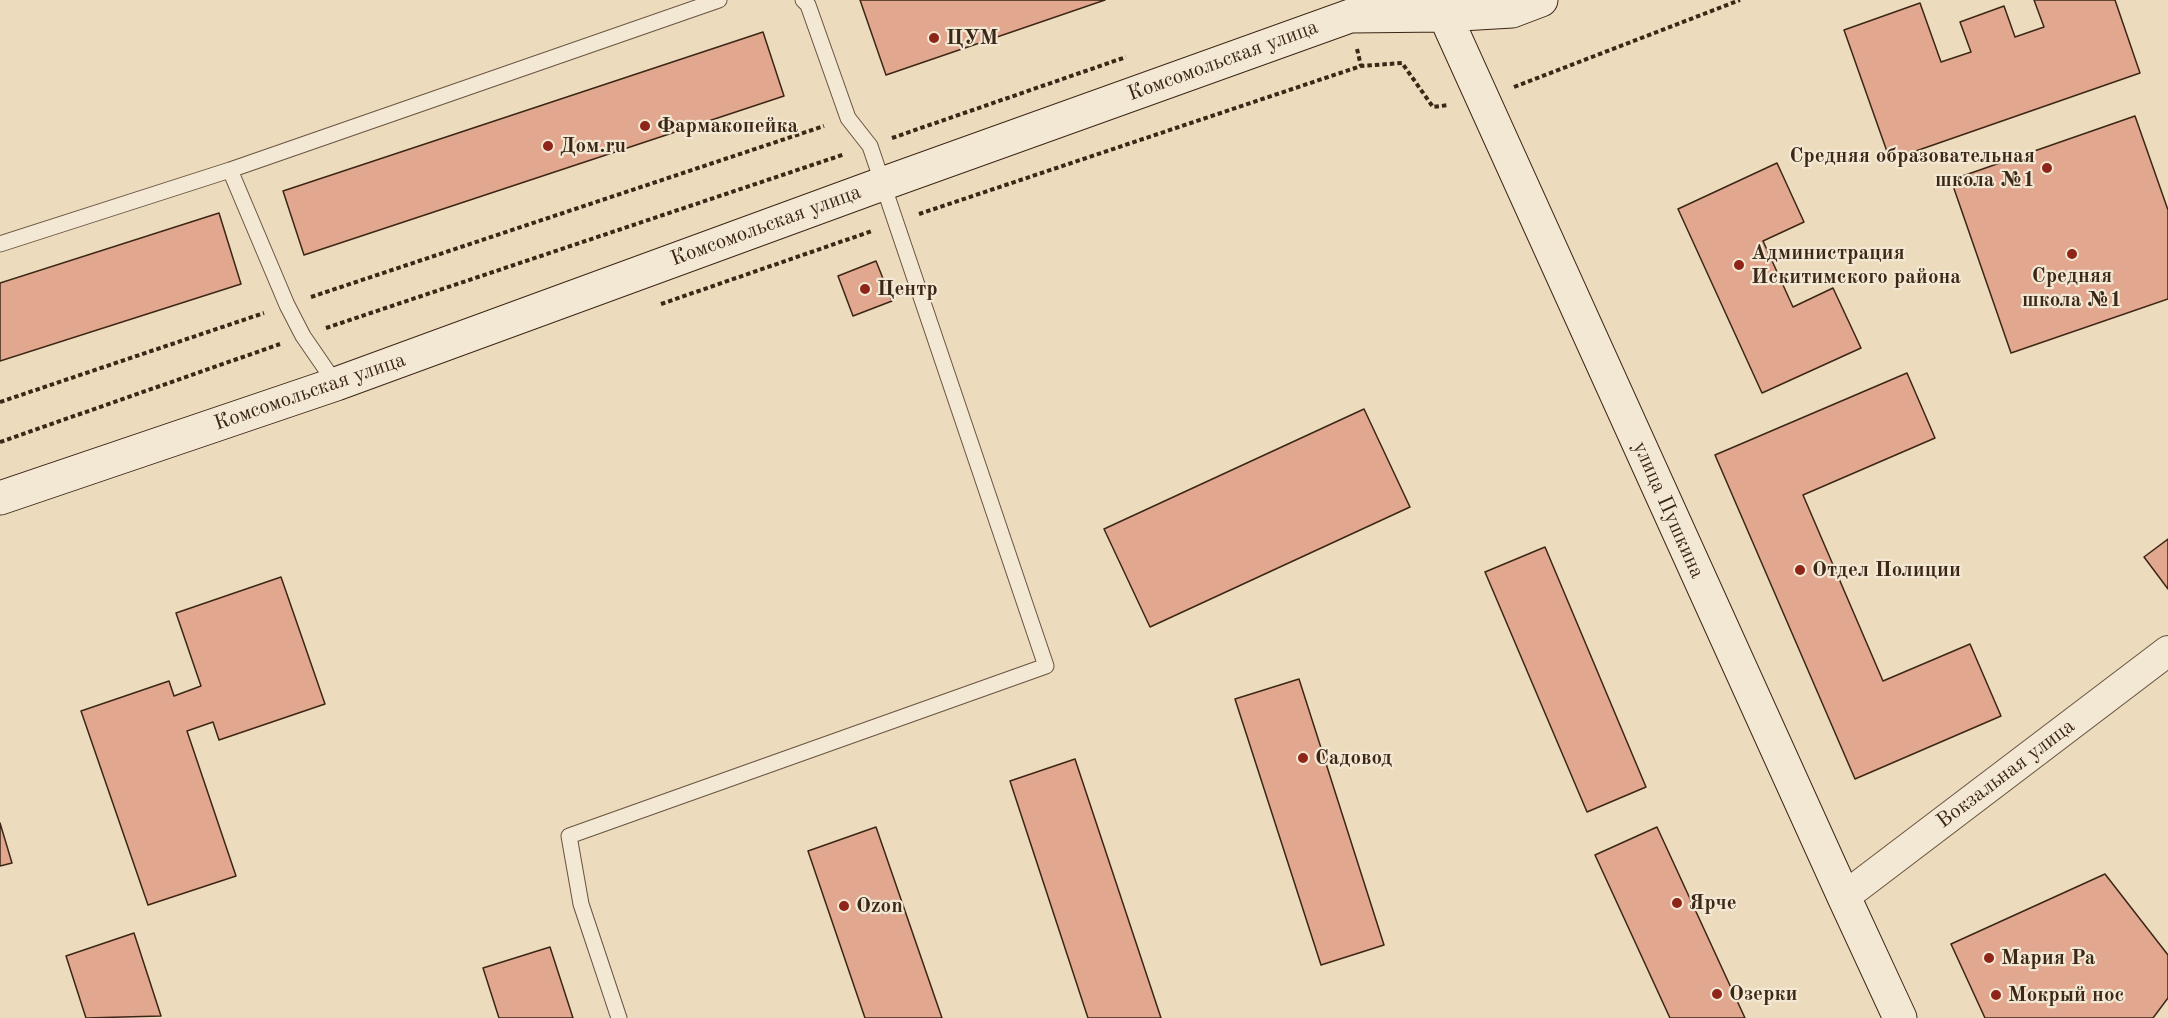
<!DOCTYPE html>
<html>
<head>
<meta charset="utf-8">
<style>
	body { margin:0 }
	canvas { display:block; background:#ecdbbc }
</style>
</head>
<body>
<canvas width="2168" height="1018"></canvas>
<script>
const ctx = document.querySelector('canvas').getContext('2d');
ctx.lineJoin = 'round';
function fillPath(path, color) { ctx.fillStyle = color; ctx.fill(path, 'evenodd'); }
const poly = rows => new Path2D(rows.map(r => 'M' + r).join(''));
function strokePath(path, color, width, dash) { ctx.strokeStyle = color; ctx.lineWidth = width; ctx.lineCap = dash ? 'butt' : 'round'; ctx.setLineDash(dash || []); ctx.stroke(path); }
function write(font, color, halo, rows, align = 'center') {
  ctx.font = font + ' "Old Standard TT",serif'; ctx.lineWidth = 4.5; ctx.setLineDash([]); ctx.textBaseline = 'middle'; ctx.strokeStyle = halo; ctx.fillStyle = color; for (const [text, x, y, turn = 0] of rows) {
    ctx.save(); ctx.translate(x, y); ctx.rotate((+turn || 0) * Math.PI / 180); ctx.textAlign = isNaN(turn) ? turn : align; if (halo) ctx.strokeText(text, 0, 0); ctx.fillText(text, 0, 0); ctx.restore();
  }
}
const building = poly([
	[860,0,1105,0,886,75,860,0],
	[2034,0,2115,0,2140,73,1890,160,1844,30,1920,3,1941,62,1971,52,1960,22,2004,6,2015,37,2044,27,2034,0],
	[763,32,784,96,304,255,283,191,763,32],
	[2135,116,2168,210,2168,299,2011,353,1951,180,2135,116],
	[1777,163,1804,222,1763,241,1793,307,1833,288,1861,348,1762,393,1678,209,1777,163],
	[219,213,241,284,0,361,0,283,219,213],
	[876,261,892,301,853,316,838,276,876,261],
	[1907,373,1935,438,1803,495,1883,681,1970,644,2001,716,1855,779,1715,455,1907,373],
	[1364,409,1410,507,1150,627,1104,529,1364,409],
	[2168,539,2168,589,2144,557,2168,539],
	[1545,547,1646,787,1587,812,1485,572,1545,547],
	[281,577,325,704,219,740,213,722,187,731,236,876,148,905,81,711,169,681,174,696,201,686,176,613,281,577],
	[1299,679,1384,945,1321,965,1235,699,1299,679],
	[1075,759,1161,1018,1088,1018,1010,781,1075,759],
	[0,823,12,863,0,866,0,823],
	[876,827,942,1018,865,1018,808,851,876,827],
	[1657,827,1745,1018,1670,1018,1595,855,1657,827],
	[2105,874,2168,955,2168,998,2153,1018,1985,1018,1951,944,2105,874],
	[134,933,161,1016,86,1018,66,956,134,933],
	[550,947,573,1018,499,1018,483,968,550,947]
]);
fillPath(building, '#e1a78f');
strokePath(building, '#3c2616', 1.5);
const lane = poly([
	[230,170,287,305,303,336,336,384],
	[0,244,230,170,719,0],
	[619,1018,581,904,569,836,1046,666,870,146,848,118,808,5,803,0]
]);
const street = poly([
	[1844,897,2168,651]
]);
const secondary = poly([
	[1438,0,1844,897,1900,1018],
	[0,498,336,384,882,184,1350,16,1444,15,1512,11,1541,0]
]);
strokePath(lane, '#685340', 17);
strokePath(street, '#685340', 32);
strokePath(secondary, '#3c2616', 35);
strokePath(poly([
	[1357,49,1361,66],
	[1514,87,1740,0],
	[892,138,1126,57],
	[919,214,1361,66,1402,63,1433,107,1449,105],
	[311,297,824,126],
	[661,304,872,231],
	[326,328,845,154],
	[0,402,264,313],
	[0,442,280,344]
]), '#3c2616', 4, [4.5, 3]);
strokePath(lane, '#f3e8d3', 15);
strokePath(street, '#f3e8d3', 30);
strokePath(secondary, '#f3e8d3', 33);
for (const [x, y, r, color] of [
	[934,38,6,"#8f2418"],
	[645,126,6,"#8f2418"],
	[548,146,6,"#8f2418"],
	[2047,168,6,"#8f2418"],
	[2072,254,6,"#8f2418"],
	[1739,265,6,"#8f2418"],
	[865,289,6,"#8f2418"],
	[1800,570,6,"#8f2418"],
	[1303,758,6,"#8f2418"],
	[1677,903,6,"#8f2418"],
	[844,906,6,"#8f2418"],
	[1989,958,6,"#8f2418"],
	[1717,994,6,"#8f2418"],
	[1996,995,6,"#8f2418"]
]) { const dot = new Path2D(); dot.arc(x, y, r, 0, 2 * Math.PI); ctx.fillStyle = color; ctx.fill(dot); strokePath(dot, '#f3e8d3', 2); }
write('bold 21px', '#3c2616', '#f3e8d3', [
	["ЦУМ",946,38],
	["Фармакопейка",657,126],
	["Дом.ru",560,146],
	["Средняя образовательная",2035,156,"right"],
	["школа №1",2035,180,"right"],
	["Администрация",1751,253],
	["Искитимского района",1751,277],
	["Средняя",2072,276,"center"],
	["школа №1",2072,300,"center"],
	["Центр",877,289],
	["Отдел Полиции",1812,570],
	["Садовод",1315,758],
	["Ярче",1689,903],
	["Ozon",856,906],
	["Мария Ра",2001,958],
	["Озерки",1729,994],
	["Мокрый нос",2008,995]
], 'left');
write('21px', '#3c2616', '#f3e8d3', [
	["Комсомольская улица",1223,61,-20],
	["Комсомольская улица",766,226,-20],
	["Комсомольская улица",310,392,-19],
	["улица Пушкина",1668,510,66],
	["Вокзальная улица",2006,774,-37]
]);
</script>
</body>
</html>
